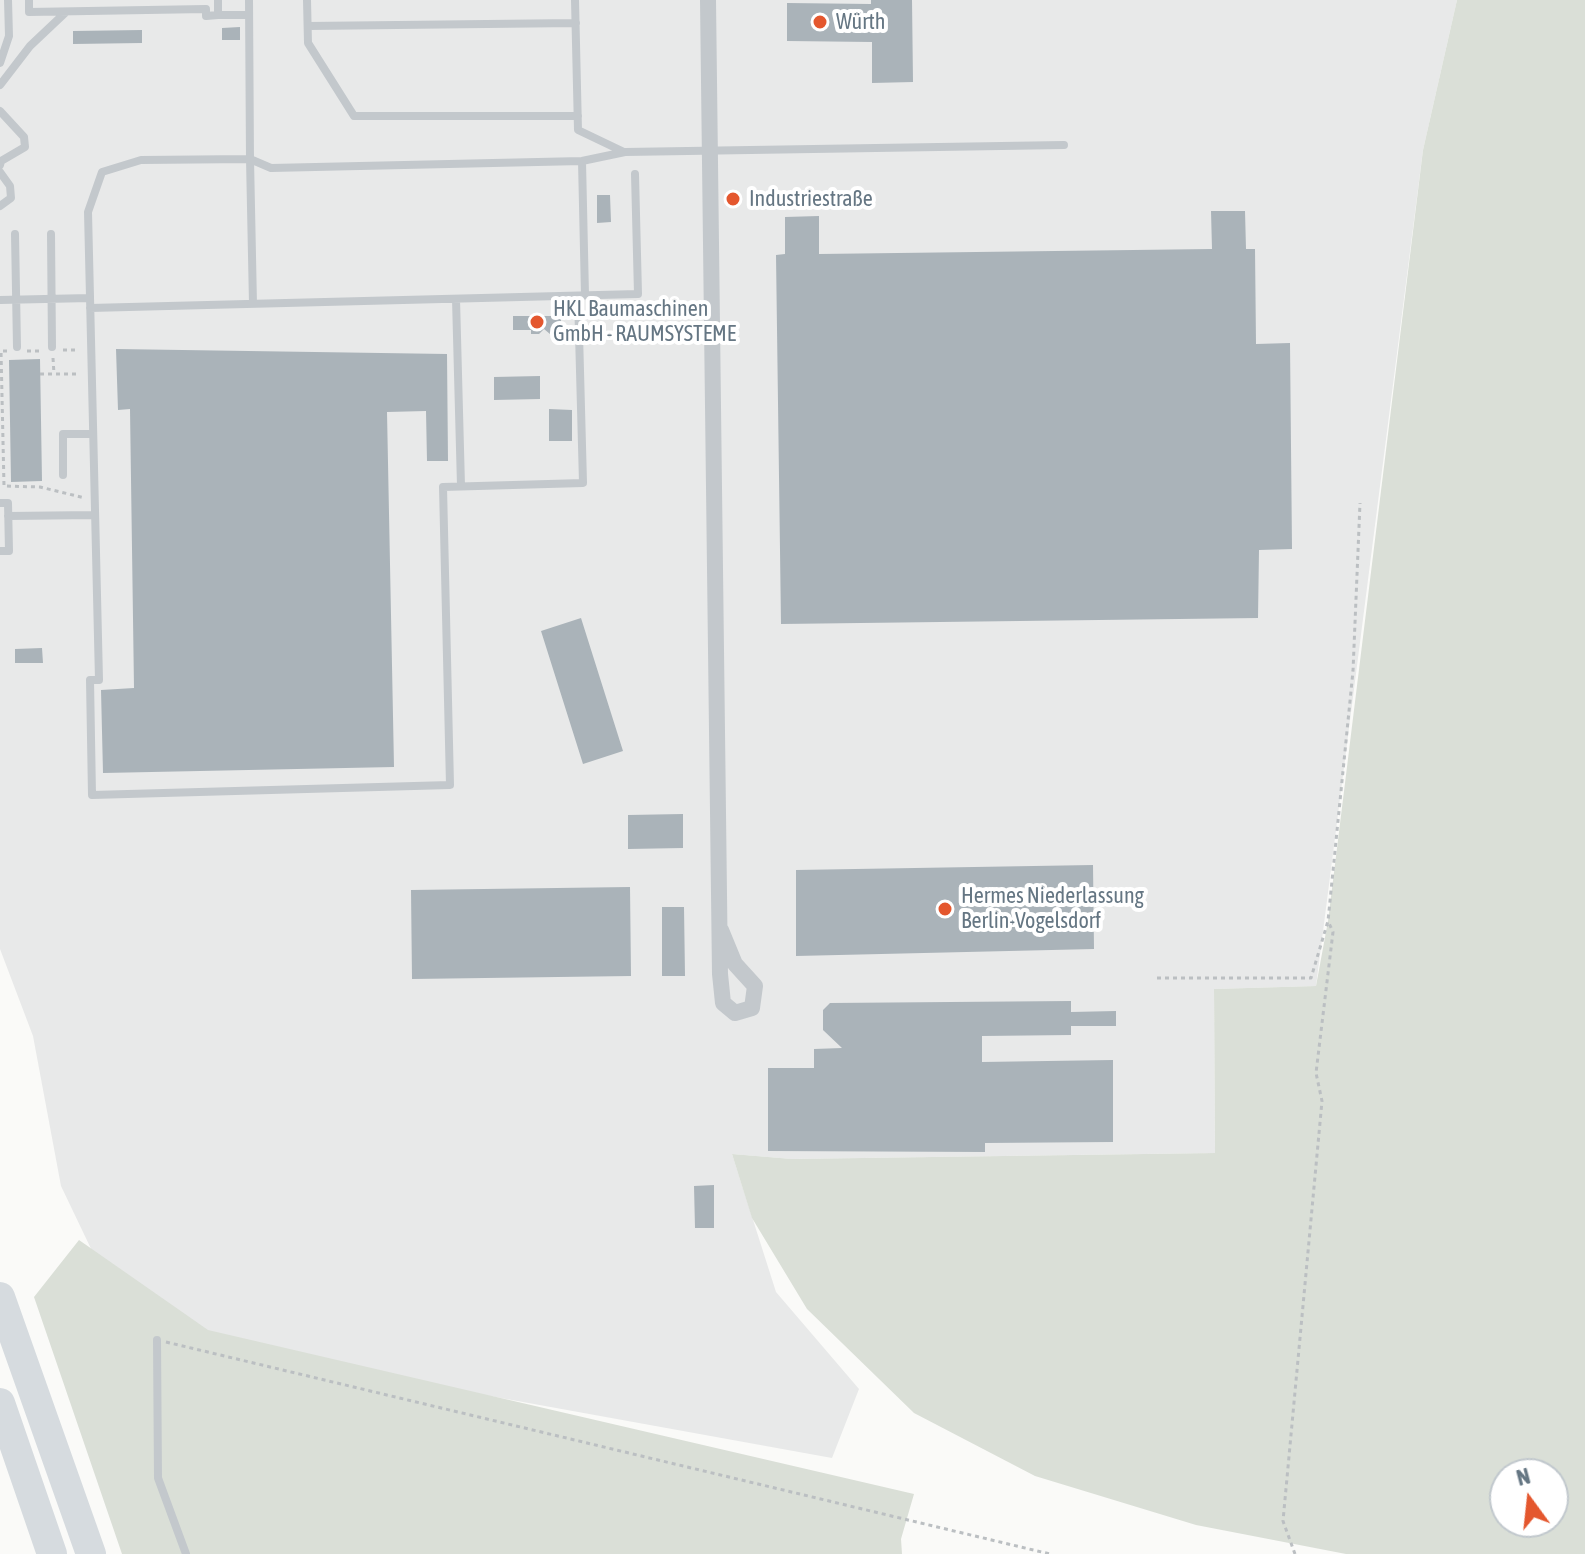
<!DOCTYPE html>
<html>
<head>
<meta charset="utf-8">
<style>
	body { margin:0 }
	#map { position:relative; width:1585px; height:1554px; overflow:hidden; background:#fafaf8; font-family:"Asap Condensed",sans-serif }
	canvas { display:block }
	.north { position:absolute; left:1489px; top:1458px; width:80px; height:80px; box-sizing:border-box; background:#fff; border:2px solid #c1c8cd; border-radius:50%; rotate:345deg; font-size:22px; font-weight:700; line-height:32px; text-align:center; color:#657683 }
	.north::after { content:''; display:block; margin:auto; width:28px; height:36px; background:#e4572e; clip-path:polygon(50% 0,100% 100%,50% 72%,0 100%) }
</style>
</head>
<body>
<div id="map">
<canvas width="1585" height="1554"></canvas>
<div class="north">N</div>
</div>
<script>
const ctx = document.querySelector('canvas').getContext('2d');
ctx.lineJoin = 'round';
function fillPath(path, color) { ctx.fillStyle = color; ctx.fill(path, 'evenodd'); }
const poly = rows => new Path2D(rows.map(r => 'M' + r).join(''));
function strokePath(path, color, width, dash) { ctx.strokeStyle = color; ctx.lineWidth = width; ctx.lineCap = dash ? 'butt' : 'round'; ctx.setLineDash(dash || []); ctx.stroke(path); }
function write(font, color, halo, rows, align = 'center') {
  ctx.font = font + ' "Asap Condensed",sans-serif'; ctx.lineWidth = 8; ctx.setLineDash([]); ctx.textBaseline = 'middle'; ctx.strokeStyle = halo; ctx.fillStyle = color; for (const [text, x, y, turn = 0] of rows) {
    ctx.save(); ctx.translate(x, y); ctx.rotate((+turn || 0) * Math.PI / 180); ctx.textAlign = isNaN(turn) ? turn : align; if (halo) ctx.strokeText(text, 0, 0); ctx.fillText(text, 0, 0); ctx.restore();
  }
}
fillPath(poly([
	[0,0,1457,0,1423,150,1316,986,1214,989,1215,1153,792,1159,732,1154,776,1292,859,1389,832,1458,225,1348,105,1278,61,1186,33,1036,0,949]
]), '#e8e9e9');
fillPath(poly([
	[1457,0,1585,0,1585,1554,1346,1554,1196,1525,1035,1476,914,1413,807,1309,752,1218,732,1154,792,1159,1215,1153,1214,989,1316,986,1328,921,1423,150],
	[1553,1474,1553,1522,1505,1522,1505,1474],
	[79,1240,208,1330,914,1494,901,1539,902,1554,122,1554,34,1297]
]), '#dadfd7');
fillPath(poly([
	[871,0,912,0,913,82,872,83,872,42,787,41,787,3,871,4],
	[240,27,240,40,222,40,222,28],
	[142,30,142,43,73,44,73,31],
	[597,195,610,195,611,222,597,223],
	[1211,211,1245,211,1246,249,1255,249,1256,344,1290,343,1292,549,1259,550,1258,618,781,624,776,255,785,254,785,217,819,216,819,254,1212,249],
	[513,316,561,316,561,334,550,334,544,329,539,334,531,334,531,330,513,330],
	[116,349,447,354,448,461,427,461,426,411,387,412,394,767,103,773,101,690,134,688,130,409,118,410],
	[40,359,42,481,11,482,9,360],
	[540,376,540,399,494,400,494,377],
	[549,409,572,410,572,441,549,441],
	[581,618,623,751,583,764,541,631],
	[42,648,43,663,15,663,15,649],
	[683,814,683,848,628,849,628,815],
	[1093,865,1094,949,796,956,796,870],
	[630,887,631,976,412,979,411,890],
	[662,907,684,907,685,976,662,976],
	[1071,1001,1071,1012,1116,1011,1116,1026,1071,1026,1071,1035,982,1036,982,1062,1113,1060,1113,1142,985,1143,985,1152,768,1151,768,1068,814,1068,814,1049,842,1048,823,1030,823,1010,830,1003],
	[714,1185,714,1228,695,1228,694,1186]
]), '#aab3b9');
strokePath(poly([
	[63,350,79,350],
	[7,351,1,351,4,486,40,487,85,498],
	[27,351,43,351],
	[53,358,54,374],
	[40,374,80,374],
	[1157,978,1311,978,1328,921,1353,671,1360,503],
	[166,1342,1050,1554],
	[1295,1554,1283,1521,1322,1101,1316,1073,1333,932,1328,921]
]), '#bbbfc2', 3, [4, 4]);
strokePath(poly([
	[29,0,29,12,206,9,206,16,218,15,218,0],
	[249,0,250,159,271,168,582,161,625,152,1064,145],
	[307,0,308,43,354,116,578,116],
	[575,0,578,130,624,152],
	[218,15,249,15],
	[308,26,576,23],
	[0,63,9,36,8,0],
	[0,85,30,46,66,12],
	[0,111,24,137,25,147,1,161,0,165],
	[582,161,585,295],
	[0,172,10,186,11,198,0,206],
	[15,234,17,347],
	[51,234,52,347],
	[456,299,461,486],
	[0,300,90,298],
	[253,304,250,159,141,160,102,172,88,212,99,680,90,680,92,795,450,785,443,487,583,483,578,296],
	[90,308,638,294,635,174],
	[63,475,63,434,93,434],
	[0,503,8,503,9,551,0,551],
	[8,516,95,515],
	[157,1340,158,1478,186,1554]
]), '#c3c8cc', 8);
strokePath(poly([
	[708,0,720,974,723,1003,735,1013,752,1008,755,986,735,964,721,930]
]), '#c3c8cc', 16);
strokePath(poly([
	[0,1297,91,1554],
	[0,1403,52,1554]
]), '#d6dbdf', 30);
for (const [x, y, r, color] of [
	[820,22,8,"#e4572e"],
	[733,199,8,"#e4572e"],
	[537,322,8,"#e4572e"],
	[945,909,8,"#e4572e"]
]) { const dot = new Path2D(); dot.arc(x, y, r, 0, 2 * Math.PI); ctx.fillStyle = color; ctx.fill(dot); strokePath(dot, '#fff', 3); }
write('22px', '#657683', '#fff', [
	["Würth",836,22],
	["Industriestraße",749,199],
	["HKL Baumaschinen",553,309],
	["GmbH - RAUMSYSTEME",553,334],
	["Hermes Niederlassung",961,896],
	["Berlin-Vogelsdorf",961,921]
], 'left');
</script>
</body>
</html>
